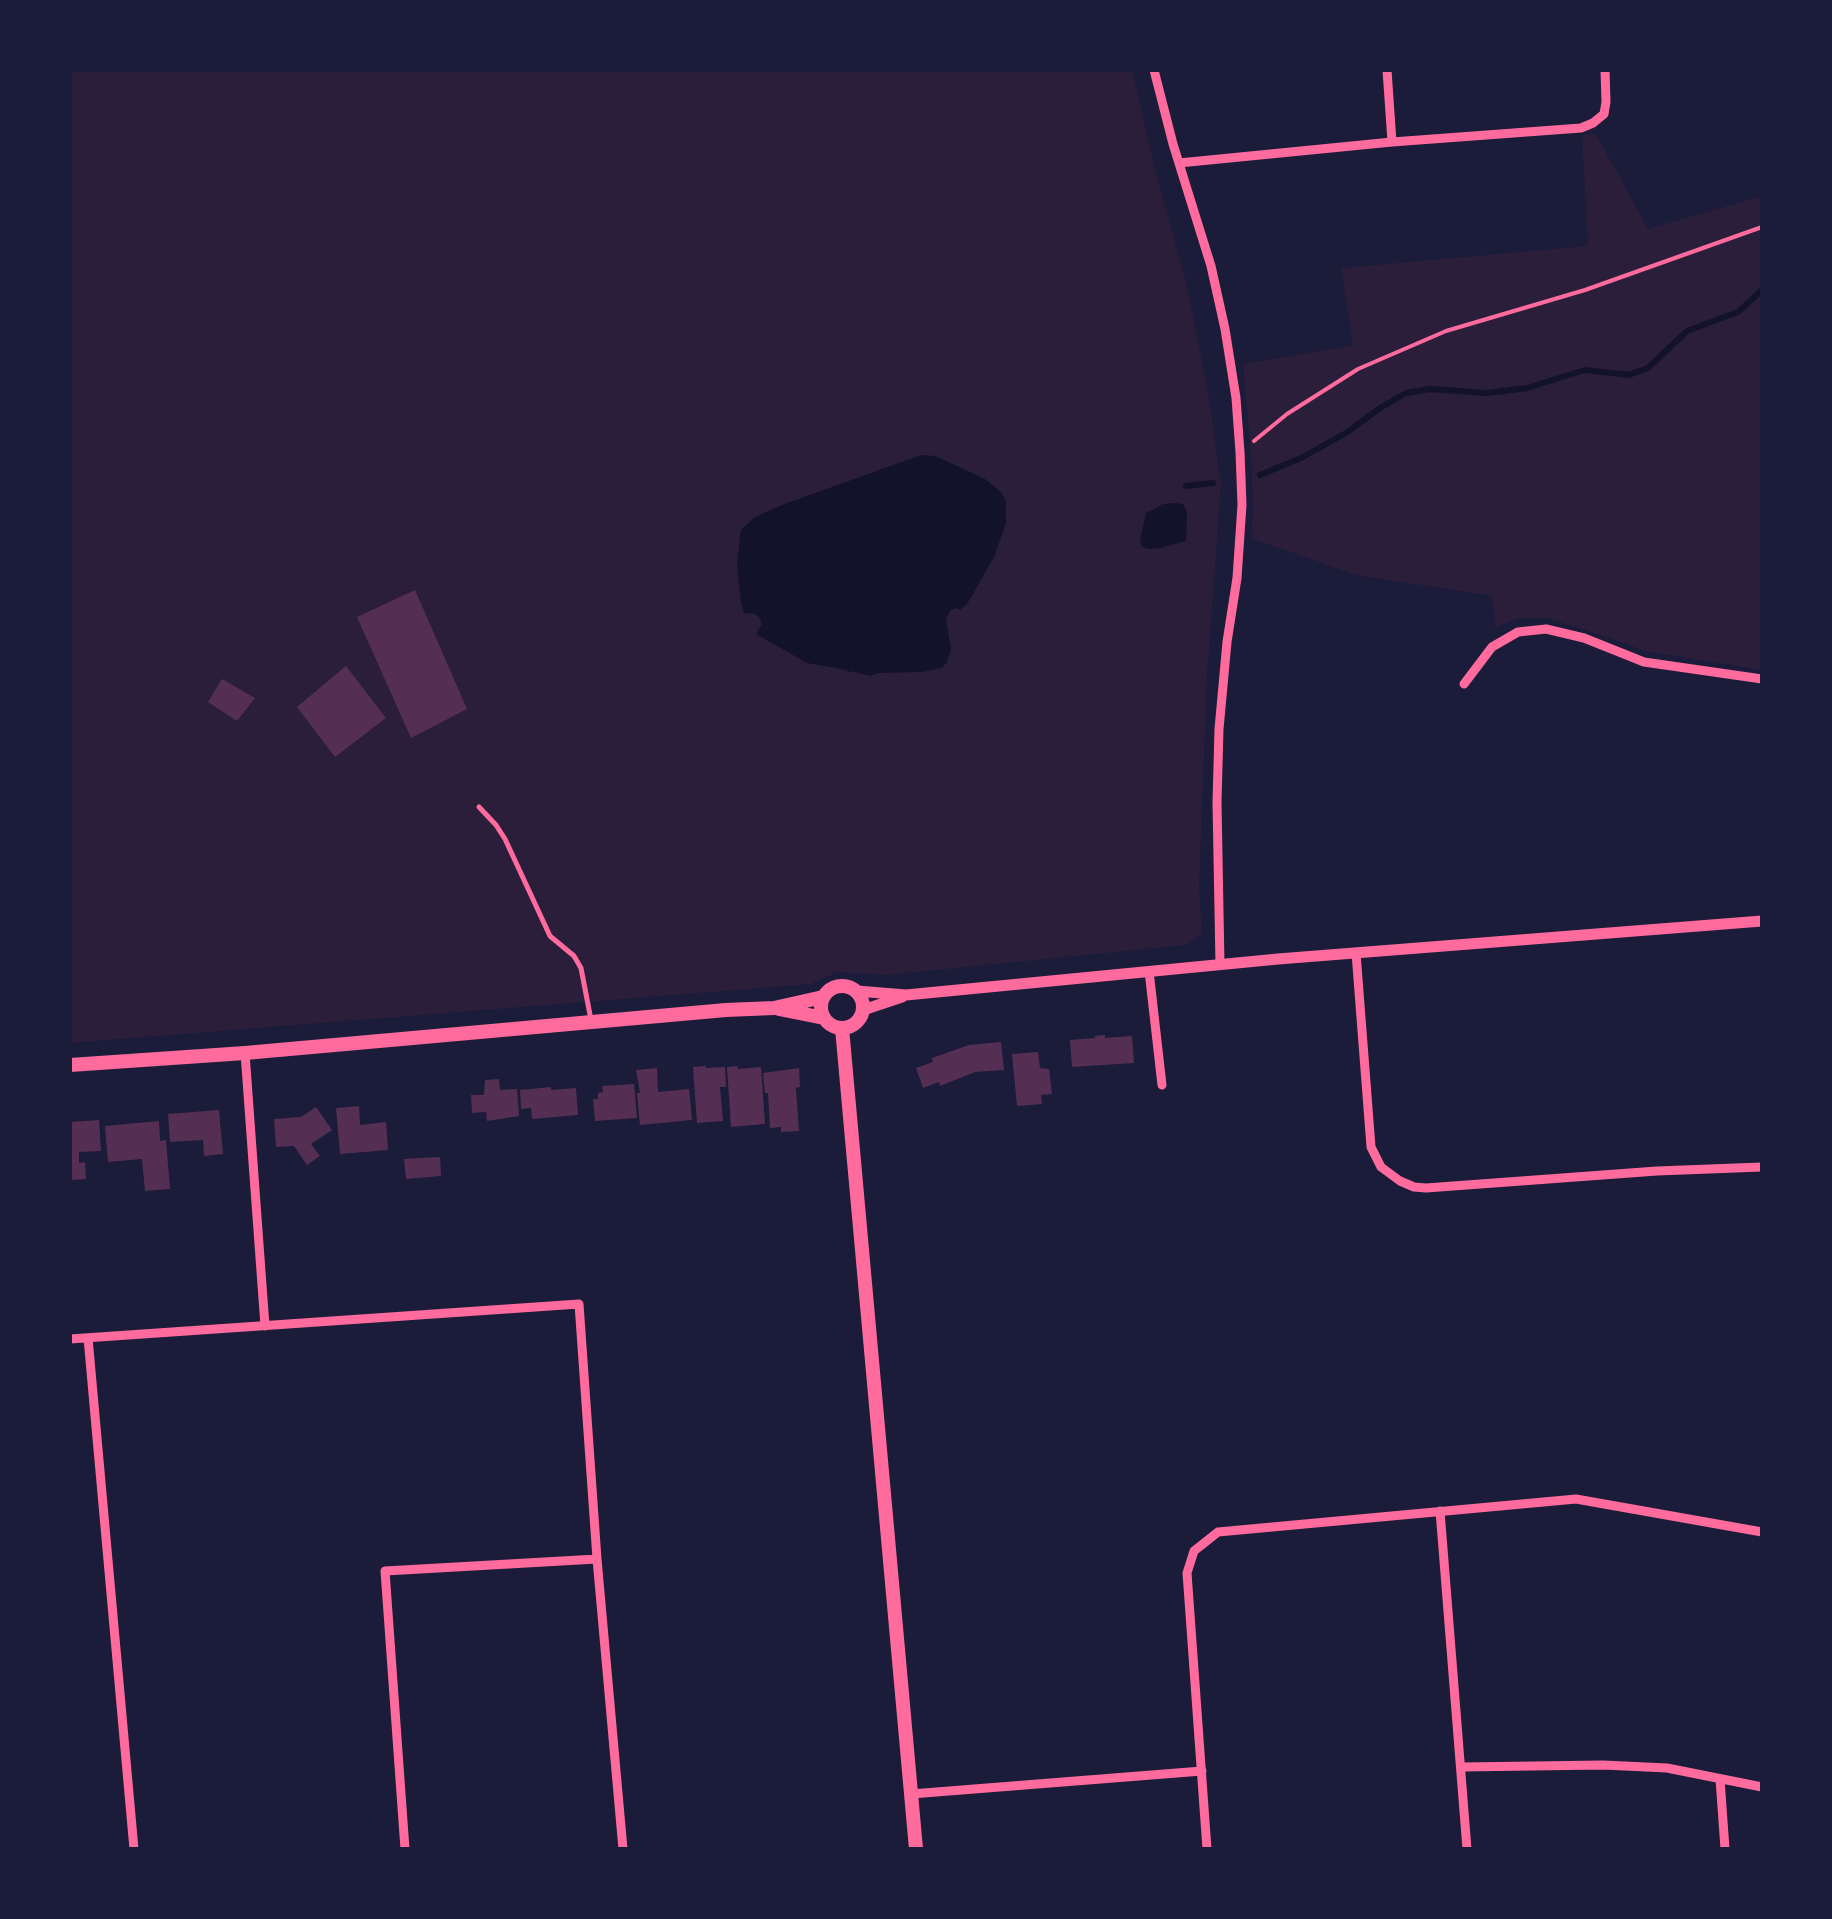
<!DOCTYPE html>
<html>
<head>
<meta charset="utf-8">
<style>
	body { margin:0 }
	#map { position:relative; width:1832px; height:1919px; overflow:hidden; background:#1b1b3a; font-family:Manrope,sans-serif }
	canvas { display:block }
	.frame { position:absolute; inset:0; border:72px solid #1b1b3a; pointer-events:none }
</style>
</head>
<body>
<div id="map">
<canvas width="1832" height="1919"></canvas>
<div class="frame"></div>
</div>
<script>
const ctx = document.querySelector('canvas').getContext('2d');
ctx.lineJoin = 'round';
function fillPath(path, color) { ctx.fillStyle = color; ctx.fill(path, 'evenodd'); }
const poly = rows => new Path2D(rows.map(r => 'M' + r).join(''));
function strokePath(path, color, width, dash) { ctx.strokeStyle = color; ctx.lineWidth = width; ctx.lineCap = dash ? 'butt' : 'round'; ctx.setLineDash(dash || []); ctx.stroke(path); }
fillPath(poly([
	[70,70,1132,70,1155,169,1187,285,1209,398,1221,484,1207,676,1199,887,1202,934,1186,945,886,975,837,972,811,984,70,1043],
	[1596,134,1648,229,1762,196,1762,670,1646,651,1586,630,1546,618,1518,618,1495,628,1492,596,1356,575,1251,538,1253,508,1251,455,1243,364,1353,345,1341,268,1588,246,1582,135]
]), '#2a1e3b');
fillPath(poly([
	[921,455,935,456,985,479,1001,492,1006,501,1006,523,994,557,967,604,960,610,955,608,950,611,946,620,951,649,947,662,942,668,922,672,878,673,870,676,852,671,849,673,846,670,807,663,756,634,762,624,759,617,755,614,744,613,741,603,737,564,741,530,755,517,782,505],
	[1175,503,1183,504,1187,512,1186,541,1160,548,1149,549,1142,547,1140,540,1146,513,1163,504]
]), '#12122b');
strokePath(poly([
	[1260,475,1301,458,1346,433,1380,408,1406,393,1430,389,1487,393,1527,388,1585,370,1629,375,1648,368,1687,331,1738,312,1762,290],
	[1186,486,1213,483]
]), '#12122b', 6);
fillPath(poly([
	[415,590,467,709,411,738,357,617],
	[346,666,386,718,335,757,297,707],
	[222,679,255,698,237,721,208,702],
	[1105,1035,1105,1038,1132,1036,1134,1063,1072,1067,1070,1040,1095,1038,1095,1036],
	[1001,1042,1004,1070,975,1072,940,1086,939,1082,923,1088,916,1068,933,1062,932,1058,969,1045],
	[1038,1052,1040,1068,1049,1069,1052,1094,1041,1095,1042,1104,1017,1106,1012,1054],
	[706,1066,706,1068,725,1067,726,1087,720,1087,723,1121,697,1123,693,1067],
	[737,1066,738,1069,761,1067,765,1124,731,1127,727,1067],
	[657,1068,658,1092,689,1089,692,1120,640,1125,637,1093,640,1093,636,1070],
	[799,1068,800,1087,796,1088,799,1131,781,1132,781,1127,770,1128,768,1093,765,1093,763,1073],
	[499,1079,500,1090,517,1089,519,1116,487,1121,486,1112,472,1113,471,1095,484,1095,485,1080],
	[634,1084,637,1118,595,1121,593,1099,598,1099,598,1093,603,1092,602,1086],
	[551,1087,551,1090,576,1088,578,1115,532,1119,531,1108,521,1109,520,1090],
	[359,1106,360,1125,386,1122,388,1150,340,1154,336,1108],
	[316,1107,332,1130,311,1144,320,1156,307,1165,294,1146,276,1147,274,1119,301,1117],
	[219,1110,223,1154,204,1156,203,1140,170,1142,168,1114],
	[99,1120,101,1151,79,1152,79,1163,85,1162,86,1179,70,1180,70,1122],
	[159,1121,160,1141,166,1140,170,1189,145,1191,142,1159,108,1162,105,1126],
	[440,1157,441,1176,406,1179,404,1159]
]), '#542f53');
strokePath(poly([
	[1254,441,1287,414,1358,369,1446,331,1585,290,1762,227]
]), '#ff6b9d', 4);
strokePath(poly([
	[479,807,496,825,505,839,550,936,574,956,581,968,591,1020]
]), '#ff6b9d', 5);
strokePath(poly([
	[1154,70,1173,144,1211,266,1225,329,1236,398,1240,452,1242,505,1237,578,1227,642,1219,729,1217,802,1220,965],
	[1387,70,1392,142],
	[1179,163,1392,142,1581,128,1593,123,1604,114,1606,102,1605,70],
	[1464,684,1492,647,1518,632,1546,629,1584,638,1644,662,1762,679],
	[1356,953,1371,1147,1381,1167,1400,1181,1414,1187,1426,1188,1657,1171,1762,1167],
	[1149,971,1162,1085],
	[245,1053,265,1326],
	[88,1338,134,1849],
	[70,1339,579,1304,597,1559,623,1849],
	[1440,1511,1467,1849],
	[1462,1767,1603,1765,1667,1768,1762,1787],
	[1720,1779,1725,1849],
	[911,1794,1202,1771],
	[405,1849,385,1571,597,1559],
	[1207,1849,1187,1573,1194,1551,1218,1532,1576,1499,1762,1532]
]), '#ff6b9d', 9);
strokePath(poly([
	[857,991,906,995,1278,959,1762,921],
	[863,1010,902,997]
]), '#ff6b9d', 11);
strokePath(poly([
	'821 1007a21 21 0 1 1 42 0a21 21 0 1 1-42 0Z',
	[779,1009,824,1018],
	[842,1028,916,1849],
	[70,1065,245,1053,726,1010,774,1008,823,997]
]), '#ff6b9d', 14);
</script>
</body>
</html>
